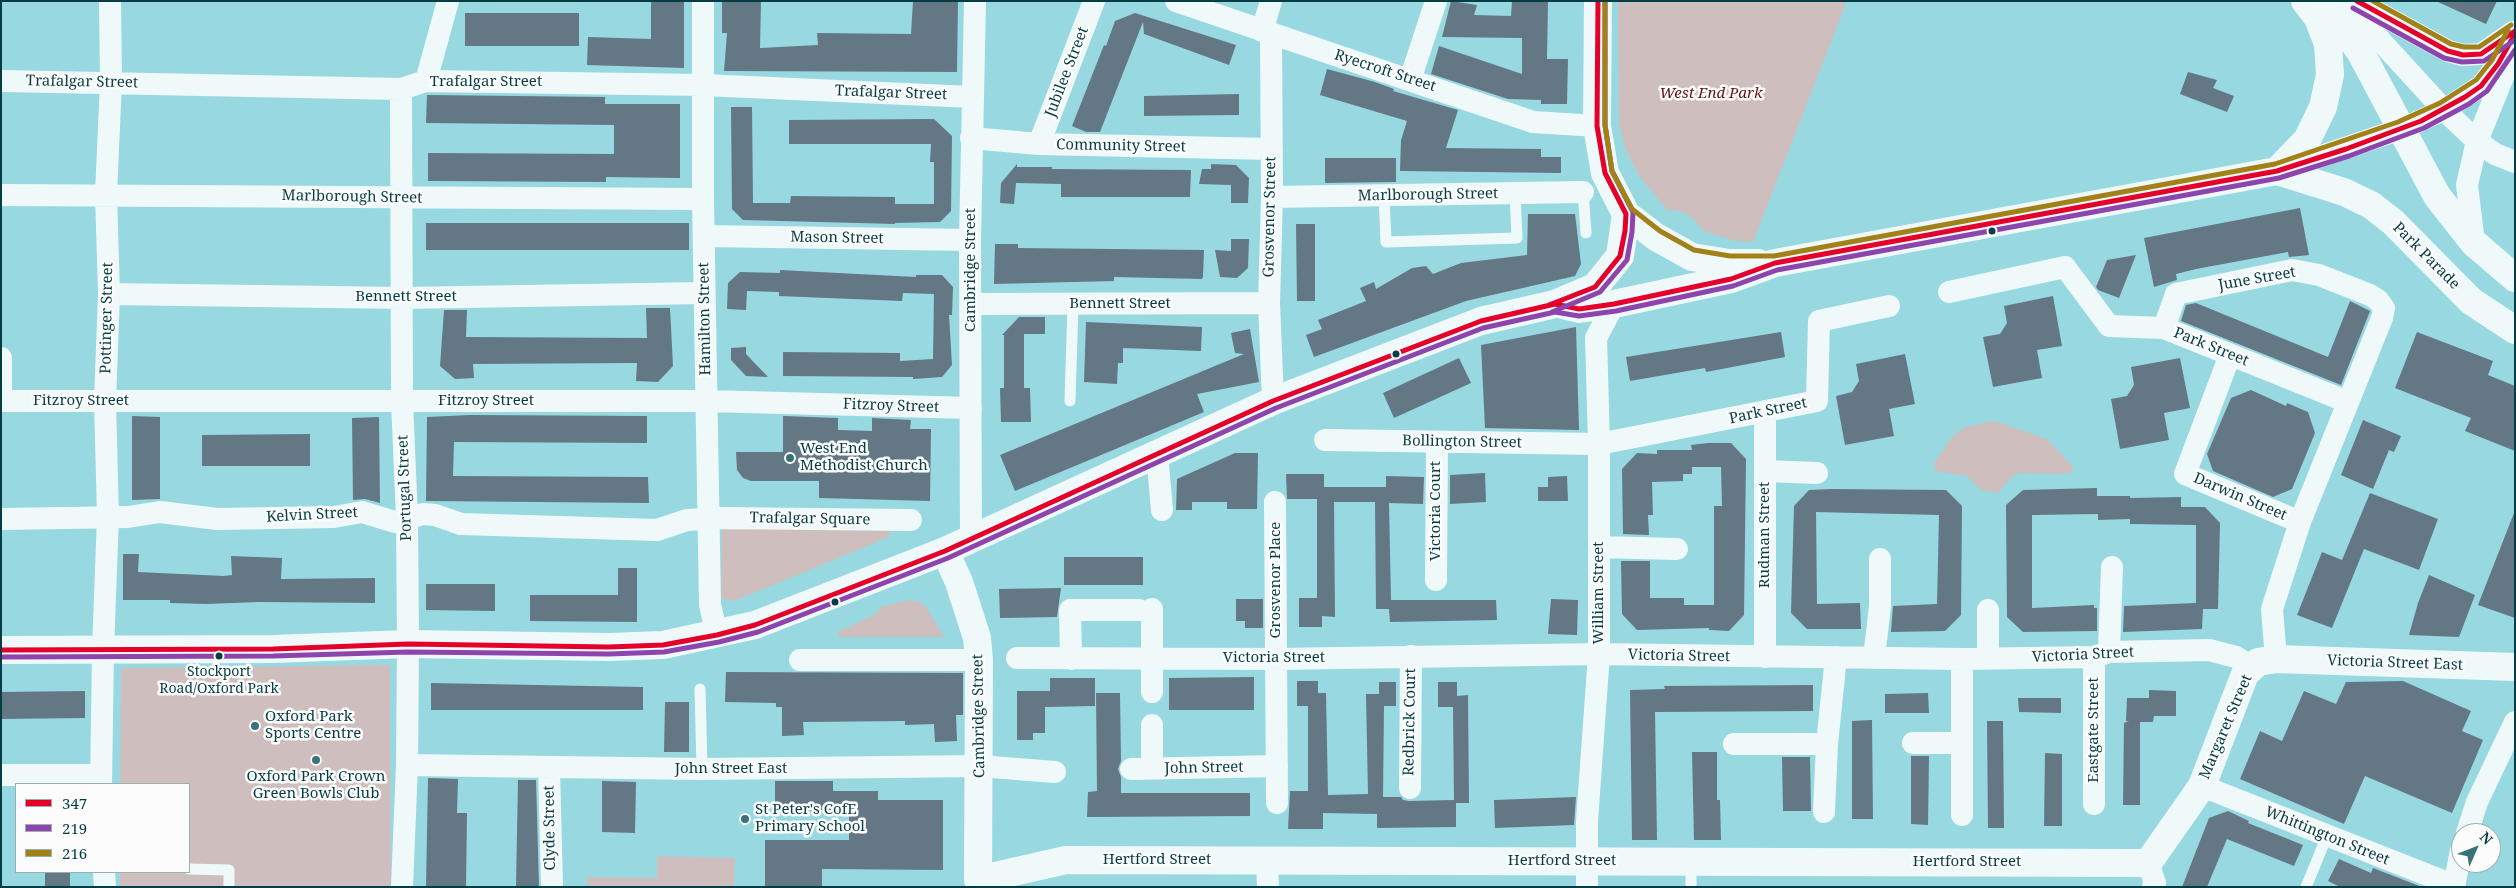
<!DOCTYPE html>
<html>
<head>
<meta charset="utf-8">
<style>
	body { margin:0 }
	#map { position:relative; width:2516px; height:888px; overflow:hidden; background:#98d8e1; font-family:"Noto Serif",serif }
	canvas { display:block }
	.frame { position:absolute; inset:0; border:2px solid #053d44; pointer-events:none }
	.legend { position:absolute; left:15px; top:783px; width:175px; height:90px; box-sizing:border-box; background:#fcfcfc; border:1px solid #99b0b2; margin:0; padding:6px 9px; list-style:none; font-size:15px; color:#053d44 }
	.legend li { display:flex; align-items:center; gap:10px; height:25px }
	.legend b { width:25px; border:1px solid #99b0b2 }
	.north { position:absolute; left:2451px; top:823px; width:50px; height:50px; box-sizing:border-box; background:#fcfcfc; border:1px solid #99b0b2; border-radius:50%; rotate:46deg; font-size:14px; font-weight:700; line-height:20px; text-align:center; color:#053d44 }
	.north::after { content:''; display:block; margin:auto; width:18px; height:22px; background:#38737b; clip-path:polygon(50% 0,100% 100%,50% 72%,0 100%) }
</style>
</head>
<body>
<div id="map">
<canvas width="2516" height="888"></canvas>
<div class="frame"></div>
<ul class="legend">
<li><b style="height:6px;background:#e4002b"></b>347</li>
<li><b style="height:6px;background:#8e44ad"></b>219</li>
<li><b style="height:6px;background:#a28118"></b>216</li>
</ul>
<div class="north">N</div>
</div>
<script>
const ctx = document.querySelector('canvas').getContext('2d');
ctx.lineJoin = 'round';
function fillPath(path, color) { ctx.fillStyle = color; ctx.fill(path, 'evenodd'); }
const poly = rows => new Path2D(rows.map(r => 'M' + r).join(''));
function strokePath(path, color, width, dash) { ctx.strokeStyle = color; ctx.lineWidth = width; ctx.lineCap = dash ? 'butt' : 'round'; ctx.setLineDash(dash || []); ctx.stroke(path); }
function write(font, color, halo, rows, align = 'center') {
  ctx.font = font + ' "Noto Serif",serif'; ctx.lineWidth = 5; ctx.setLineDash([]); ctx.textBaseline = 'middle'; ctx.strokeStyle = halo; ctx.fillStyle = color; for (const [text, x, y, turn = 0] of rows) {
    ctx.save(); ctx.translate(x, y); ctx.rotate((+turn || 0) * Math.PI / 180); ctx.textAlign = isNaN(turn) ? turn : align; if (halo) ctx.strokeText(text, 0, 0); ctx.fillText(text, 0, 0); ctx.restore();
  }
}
fillPath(poly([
	[1618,1,1847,1,1753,242,1736,241,1703,231,1692,217,1676,210,1669,211,1665,207,1639,176,1625,148,1619,123],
	[1994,421,2047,439,2074,468,2069,473,2060,474,2021,473,2011,477,1998,493,1981,490,1967,476,1935,471,1934,463,1951,438,1965,427],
	[722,526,889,528,889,537,734,601,721,598],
	[909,600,921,602,926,607,944,637,838,637,838,632,874,615,881,607],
	[390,665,391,887,120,887,120,872,189,872,189,784,120,784,121,668],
	[657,856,735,858,734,887,587,887,587,877,657,878]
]), '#cebfbe');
fillPath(poly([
	[651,1,684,1,684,68,587,65,588,37,651,39],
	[722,1,761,1,760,48,818,45,817,33,911,34,913,1,958,1,957,72,724,71,727,33,722,33],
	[1451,1,1477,5,1474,15,1511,16,1512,1,1548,1,1547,59,1568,59,1567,104,1541,104,1541,100,1508,99,1431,74,1439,46,1522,74,1522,38,1442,37],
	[2436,1,2497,1,2486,24],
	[465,13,579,13,579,46,465,46],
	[1135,13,1236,45,1229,65,1144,34,1143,22,1100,132,1086,132,1072,126,1104,45,1106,46,1115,21],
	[1327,69,1375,82,1394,89,1393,91,1458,110,1446,148,1541,149,1541,157,1561,157,1561,173,1400,171,1401,140,1407,121,1320,95],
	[2188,72,2217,80,2213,88,2234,96,2227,112,2180,94],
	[1239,94,1239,115,1144,116,1144,96],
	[427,95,605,97,605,104,680,104,680,178,606,177,606,182,428,181,428,153,614,154,614,125,426,123],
	[731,107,752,107,753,203,790,203,791,196,895,197,895,204,934,204,934,162,930,162,931,144,789,144,789,120,934,119,952,136,951,211,940,222,895,223,895,224,743,220,732,209],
	[1325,158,1396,158,1396,182,1325,183],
	[1017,164,1017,167,1052,167,1052,169,1191,170,1190,197,1061,197,1061,184,1016,183,1014,204,1000,203,1001,183],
	[1211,164,1236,165,1249,178,1248,203,1231,203,1231,185,1199,184,1202,169,1211,169],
	[2300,208,2309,255,2289,257,2288,252,2196,269,2176,274,2177,280,2154,287,2144,238],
	[1528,214,1575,214,1581,264,1575,276,1466,301,1314,357,1306,335,1322,329,1318,320,1366,301,1360,288,1374,282,1376,289,1412,268,1426,266,1433,274,1461,263,1527,255],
	[426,223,689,223,689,250,426,250],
	[1296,224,1315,224,1315,301,1297,301],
	[1231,239,1249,239,1248,268,1237,278,1220,277,1215,250,1231,251],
	[995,244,1018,244,1018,248,1204,250,1203,277,1202,279,1114,277,1114,281,994,284],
	[2136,255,2119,298,2098,290,2096,287,2107,260],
	[780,270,916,277,916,275,942,275,953,287,952,315,949,315,952,365,942,377,913,379,913,377,783,376,783,352,900,353,900,361,933,359,934,294,903,293,902,301,779,296,779,292,747,291,746,310,727,309,728,283,740,272,780,273],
	[2053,296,2062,346,2037,350,2042,378,1993,387,1983,337,2000,334,2007,323,2004,306],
	[2350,301,2370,311,2341,385,2181,321,2186,305,2196,303,2328,357],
	[646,308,670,308,673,366,658,382,636,381,637,363,473,364,474,378,455,379,440,366,444,310,467,310,466,337,647,338],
	[1019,317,1045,317,1045,334,1024,334,1024,388,1030,388,1031,422,1001,422,1000,388,1004,388,1004,335,1002,335],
	[1086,322,1202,327,1201,351,1123,348,1123,363,1118,363,1117,384,1084,382],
	[1576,327,1579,430,1485,428,1481,345],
	[1250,329,1259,382,1197,394,1204,412,1015,491,1000,455,1244,354,1235,353,1231,333],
	[1781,332,1785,357,1706,372,1705,368,1630,381,1626,357],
	[2417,332,2493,361,2488,375,2515,386,2515,451,2465,431,2471,418,2395,388],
	[746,347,746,354,768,377,746,376,731,360,731,348],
	[1905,354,1915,404,1889,409,1894,436,1845,445,1836,396,1852,392,1859,381,1856,364],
	[1459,358,1471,383,1394,418,1383,393],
	[2180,358,2190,408,2164,413,2169,440,2120,449,2111,399,2127,396,2134,385,2131,367],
	[2251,390,2286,406,2287,403,2308,412,2315,433,2292,489,2273,497,2213,471,2207,454,2231,398],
	[470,415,647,416,647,443,454,442,453,476,648,477,649,503,426,501,427,417],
	[132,416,160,417,160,499,132,500],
	[783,416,838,418,838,430,872,431,872,418,911,420,910,429,931,429,930,501,819,498,819,481,751,481,743,478,737,470,736,452,783,452],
	[379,417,380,503,365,499,353,500,352,418],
	[2363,420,2401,436,2394,452,2389,450,2373,489,2341,475],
	[310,434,310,466,202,466,202,435],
	[1708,443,1731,443,1746,459,1744,615,1729,631,1709,630,1709,628,1637,630,1622,614,1621,561,1650,561,1650,598,1684,598,1684,605,1714,605,1714,506,1722,506,1721,467,1692,467,1692,474,1683,474,1683,481,1652,482,1653,515,1648,515,1649,535,1623,534,1622,469,1637,453,1657,454,1657,450,1692,450,1691,445],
	[1235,453,1258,453,1257,509,1227,509,1227,502,1192,502,1192,510,1176,510,1177,479],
	[1485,473,1486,502,1450,504,1450,475],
	[1286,474,1324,474,1324,487,1386,487,1386,476,1424,477,1423,504,1389,503,1391,600,1496,600,1497,620,1390,622,1389,609,1376,609,1375,502,1334,502,1335,617,1322,616,1322,627,1299,627,1299,598,1317,598,1317,499,1287,499],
	[1567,476,1568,501,1538,501,1538,487,1548,487,1548,477],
	[2097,488,2097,496,2130,496,2130,498,2181,497,2181,507,2205,507,2220,523,2218,609,2203,609,2202,629,2123,632,2124,606,2196,603,2196,525,2130,524,2130,519,2098,520,2098,514,2032,515,2032,608,2094,605,2094,608,2097,608,2097,631,2023,632,2007,617,2006,505,2023,490],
	[1832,489,1946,490,1962,506,1961,615,1945,631,1891,632,1893,606,1937,604,1939,515,1816,512,1817,604,1860,603,1861,629,1807,629,1791,613,1794,506,1809,490],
	[2370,493,2438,519,2419,570,2364,549,2332,628,2297,615,2322,552,2342,560],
	[2514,513,2515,513,2515,618,2478,605],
	[123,554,139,554,138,572,224,576,232,575,231,556,282,558,281,579,375,578,375,603,259,602,206,604,170,603,170,600,123,600],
	[1064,557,1143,557,1143,585,1064,585],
	[618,568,637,568,637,622,530,621,530,595,618,595],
	[2429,575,2475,595,2459,637,2409,635,2418,603],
	[426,584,495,584,495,611,426,610],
	[1061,588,1057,617,1000,618,999,589],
	[1236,599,1263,599,1263,628,1245,628,1245,621,1236,621],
	[1551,599,1578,600,1577,635,1548,634],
	[726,672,963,673,963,715,956,715,957,741,935,742,934,724,905,725,905,721,803,722,804,735,782,736,782,707,776,707,776,703,725,702],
	[1254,677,1254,710,1169,710,1169,678],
	[1050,678,1095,678,1095,706,1045,707,1045,733,1033,733,1033,740,1017,740,1017,691,1050,691],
	[1297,681,1318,681,1318,693,1326,693,1328,795,1368,794,1366,694,1379,694,1379,682,1396,682,1396,706,1384,706,1383,797,1401,797,1403,800,1409,801,1454,800,1453,707,1438,707,1438,682,1457,682,1457,696,1468,695,1469,803,1456,803,1456,827,1377,828,1377,814,1323,813,1323,829,1288,829,1290,791,1308,791,1308,706,1297,706],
	[2403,681,2471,711,2462,731,2483,740,2452,813,2365,776,2344,824,2240,779,2260,731,2282,741,2304,691,2336,704,2346,682],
	[431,683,643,687,643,710,431,710],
	[1813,685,1813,711,1655,712,1657,840,1632,840,1630,690,1665,689,1664,686],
	[2149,690,2176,691,2176,716,2154,716,2153,722,2140,722,2140,805,2123,805,2124,723,2129,721,2126,721,2127,698,2149,698],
	[85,691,85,718,1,719,1,692],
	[1096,693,1120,693,1121,761,1118,769,1121,777,1121,793,1250,793,1250,816,1087,817,1088,792,1097,791],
	[1928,693,1929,713,1885,713,1885,694],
	[2018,698,2061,698,2061,713,2019,712],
	[665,702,689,702,689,752,664,752],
	[1872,720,1873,819,1852,819,1852,721],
	[1987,721,2003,721,2004,828,1988,828],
	[1692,752,1717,752,1717,800,1720,800,1721,840,1694,840],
	[2045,753,2062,754,2062,826,2044,826],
	[1911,756,1929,756,1928,825,1911,824],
	[1782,757,1810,757,1811,811,1783,811],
	[428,778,458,779,457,813,467,813,466,887,426,887],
	[518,780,536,780,539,887,516,886],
	[602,781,636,782,635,833,602,832],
	[775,781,833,781,833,791,878,791,878,800,943,800,943,870,822,869,822,887,765,887,765,840,849,840,849,810,775,811],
	[1576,797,1574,825,1495,828,1494,800],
	[2228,811,2249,821,2248,823,2303,845,2294,866,2227,839,2207,887,2182,887,2209,818],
	[2339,859,2371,873,2373,868,2422,887,2340,887,2328,881],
	[45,872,70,872,70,887,45,887]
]), '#647785');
strokePath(poly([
	[1583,192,1586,233],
	[1384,195,1386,242,1517,238,1515,193],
	[1070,401,1073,304],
	[700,689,702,769],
	[189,869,229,870,229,887],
	[1691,887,1691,861],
	[2306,887,2327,836]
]), '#f0f9fa', 11);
strokePath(poly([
	[703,1,703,199,710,605,717,635],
	[1176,1,1533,122,1597,126],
	[2344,1,2444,110,2477,141,2495,154,2515,162],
	[2357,1,2448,51,2463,55,2481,54,2513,32],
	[1262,31,1271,1],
	[1271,33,1272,197,1269,303,1273,401],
	[1410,80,1436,1],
	[1,81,401,89,426,81,704,85,972,97],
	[426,81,448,1],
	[401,89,402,401,407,519,408,644,407,765,402,887],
	[971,138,1039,144,1272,149],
	[1039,144,1094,1],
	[2277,171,2401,129,2444,110,2481,86,2498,64,2515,34],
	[1,195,703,199],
	[1272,197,1583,192],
	[704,236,970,240],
	[2474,243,2467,185,2477,141,2509,62],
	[1949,292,2065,267,2109,326,2164,328,2348,402],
	[109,294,403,298,704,293],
	[971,304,1269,303],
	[2164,328,2176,294,2292,270,2319,275,2370,295,2378,300,2384,308,2382,318,2300,522,2272,609,2276,659],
	[2230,355,2185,474,2300,522],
	[1,358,1,401],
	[1,401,707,401,971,408],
	[1765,413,1765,657],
	[1325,440,1599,444,1817,401,1819,321,1889,306],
	[1157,454,1162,510],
	[1765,471,1817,473],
	[1275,502,1277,803],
	[1,519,128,517,160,512,217,519,334,517,362,512,395,522,423,514,435,515,461,524,657,530,687,520,720,518,911,520],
	[971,539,970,240,975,1],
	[1599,547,1677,549],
	[1436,580,1437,442],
	[1152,609,1152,692],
	[1988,610,1988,658],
	[2109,652,2112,567],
	[1017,658,1276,659,1599,654,1962,659,2094,657,2109,652,2209,650,2236,657,2252,667],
	[1874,658,1880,606,1880,559],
	[1071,659,1070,610,1139,610],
	[800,660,979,660],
	[1913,743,1962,743],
	[1734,744,1827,744],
	[407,765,702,769,979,766,1055,772],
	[549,768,552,887],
	[1152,768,1152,725],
	[1131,769,1277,766],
	[1,775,101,775],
	[101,784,103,650,108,516,105,401,109,294,106,194,111,82,110,1],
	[2202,786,2453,885],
	[1410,788,1411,656],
	[2094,804,2094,657],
	[1824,812,1827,744,1836,657],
	[1962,815,1962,659],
	[2467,833,2477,802,2515,722],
	[1267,860,1268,887],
	[2148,863,2155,883,2153,887],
	[104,872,105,887],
	[1587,887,1587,821,1599,654,1599,444,1596,338,1614,304],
	[2454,887,2461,850]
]), '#f0f9fa', 22);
strokePath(poly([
	[945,551,959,582,977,638,979,660,978,880,1066,860,2148,863,2202,786,2245,674,2258,662,2276,659,2515,667]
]), '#f0f9fa', 28);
strokePath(poly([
	[1598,1,1597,126,1605,173,1626,214,1656,237,1692,257,1729,263,1758,263],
	[2325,1,2361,53,2437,196,2474,243,2515,278],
	[2277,171,2307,140,2323,107,2330,75,2328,44,2318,18,2305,1],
	[1563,305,1579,309,1614,304,1731,279,1775,263,2277,171,2344,192,2371,205,2393,222,2471,301,2515,330],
	[1,650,273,649,408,644,609,647,663,645,755,625,945,551,1273,401,1481,321,1555,304,1595,287,1620,256,1626,214]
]), '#f0f9fa', 28);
strokePath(poly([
	[2357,1,2448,51,2463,55,2481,54,2515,31],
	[1549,305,1595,287,1620,256,1625,231,1626,214,1605,173,1597,126,1598,1],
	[1,650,273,649,408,644,609,647,663,645,717,635,755,625,945,551,1273,401,1481,321,1555,304,1579,309,1614,304,1731,279,1775,263,2277,171,2346,149,2421,121,2465,97,2481,86,2498,64,2515,34]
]), '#e4002b', 5);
strokePath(poly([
	[2353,8,2444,58,2462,62,2484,61,2515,40],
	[1552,312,1600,292,1627,260,1632,232,1633,212,1612,171,1605,125,1605,1],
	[1,657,273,656,408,652,609,654,664,652,719,642,758,632,948,558,1276,408,1483,328,1555,312,1579,316,1616,311,1733,286,1777,270,2279,178,2349,156,2424,128,2469,104,2487,91,2515,50]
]), '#8e44ad', 5);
strokePath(poly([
	[1605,1,1605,125,1612,171,1632,209,1660,231,1694,250,1730,256,1774,256,2275,164,2398,122,2440,103,2476,80,2492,60,2508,30],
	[2373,1,2451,44,2464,47,2479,47,2511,25]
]), '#a28118', 5);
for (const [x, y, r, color] of [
	[1992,231,4.5,"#053d44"],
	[1396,354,4.5,"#053d44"],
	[790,458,5,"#38737b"],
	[835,602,4.5,"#053d44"],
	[219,656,4.5,"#053d44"],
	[255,726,5,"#38737b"],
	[316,760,5,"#38737b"],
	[745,819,5,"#38737b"]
]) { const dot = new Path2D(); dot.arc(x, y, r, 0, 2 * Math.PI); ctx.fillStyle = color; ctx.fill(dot); strokePath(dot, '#fcfcfc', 2); }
write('14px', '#053d44', '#fcfcfc', [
	["Stockport",219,672],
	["Road/Oxford Park",219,689]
]);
write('15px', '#053d44', '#fcfcfc', [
	["Ryecroft Street",1385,71,18],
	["Jubilee Street",1067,72,-69],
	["Trafalgar Street",82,82,1],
	["Trafalgar Street",486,82],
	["Trafalgar Street",891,93,2],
	["Community Street",1121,146,1],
	["Marlborough Street",1428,195,-1],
	["Marlborough Street",352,197,1],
	["Grosvenor Street",1270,217,-89],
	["Mason Street",837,238,1],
	["Park Parade",2426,256,45],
	["Cambridge Street",971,270,-90],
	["June Street",2257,279,-10],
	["Bennett Street",406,297],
	["Bennett Street",1120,304],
	["Pottinger Street",107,318,-89],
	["Hamilton Street",705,319,-91],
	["Park Street",2211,347,22],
	["Fitzroy Street",81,401],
	["Fitzroy Street",486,401],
	["Fitzroy Street",891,406,2],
	["Park Street",1768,411,-12],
	["Bollington Street",1462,442,1],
	["Portugal Street",405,488,-92],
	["Darwin Street",2240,497,23],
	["Victoria Court",1436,511,-90],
	["Kelvin Street",312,515,-3],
	["Trafalgar Square",810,519,1],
	["Rudman Street",1765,535,-90],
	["Grosvenor Place",1276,580,-90],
	["William Street",1599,593,-90],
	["Victoria Street",2083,655,-3],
	["Victoria Street",1679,656,1],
	["Victoria Street",1274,658],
	["Victoria Street East",2395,663,2],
	["Cambridge Street",979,716,-91],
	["Redbrick Court",1410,722,-89],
	["Margaret Street",2226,727,-67],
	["Eastgate Street",2094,730,-90],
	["John Street",1204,768,-1],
	["John Street East",731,769],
	["Clyde Street",550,828,-91],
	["Whittington Street",2327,836,22],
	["Hertford Street",1157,860],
	["Hertford Street",1562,861],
	["Hertford Street",1967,862]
]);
write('italic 15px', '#65100f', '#fcfcfc', [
	["West End Park",1711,94]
]);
write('15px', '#053d44', '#fcfcfc', [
	["West End",800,449],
	["Methodist Church",800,466],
	["Oxford Park",265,717],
	["Sports Centre",265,734],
	["Oxford Park Crown",316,777,"center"],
	["Green Bowls Club",316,794,"center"],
	["St Peter's CofE",755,810],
	["Primary School",755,827]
], 'left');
</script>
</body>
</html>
